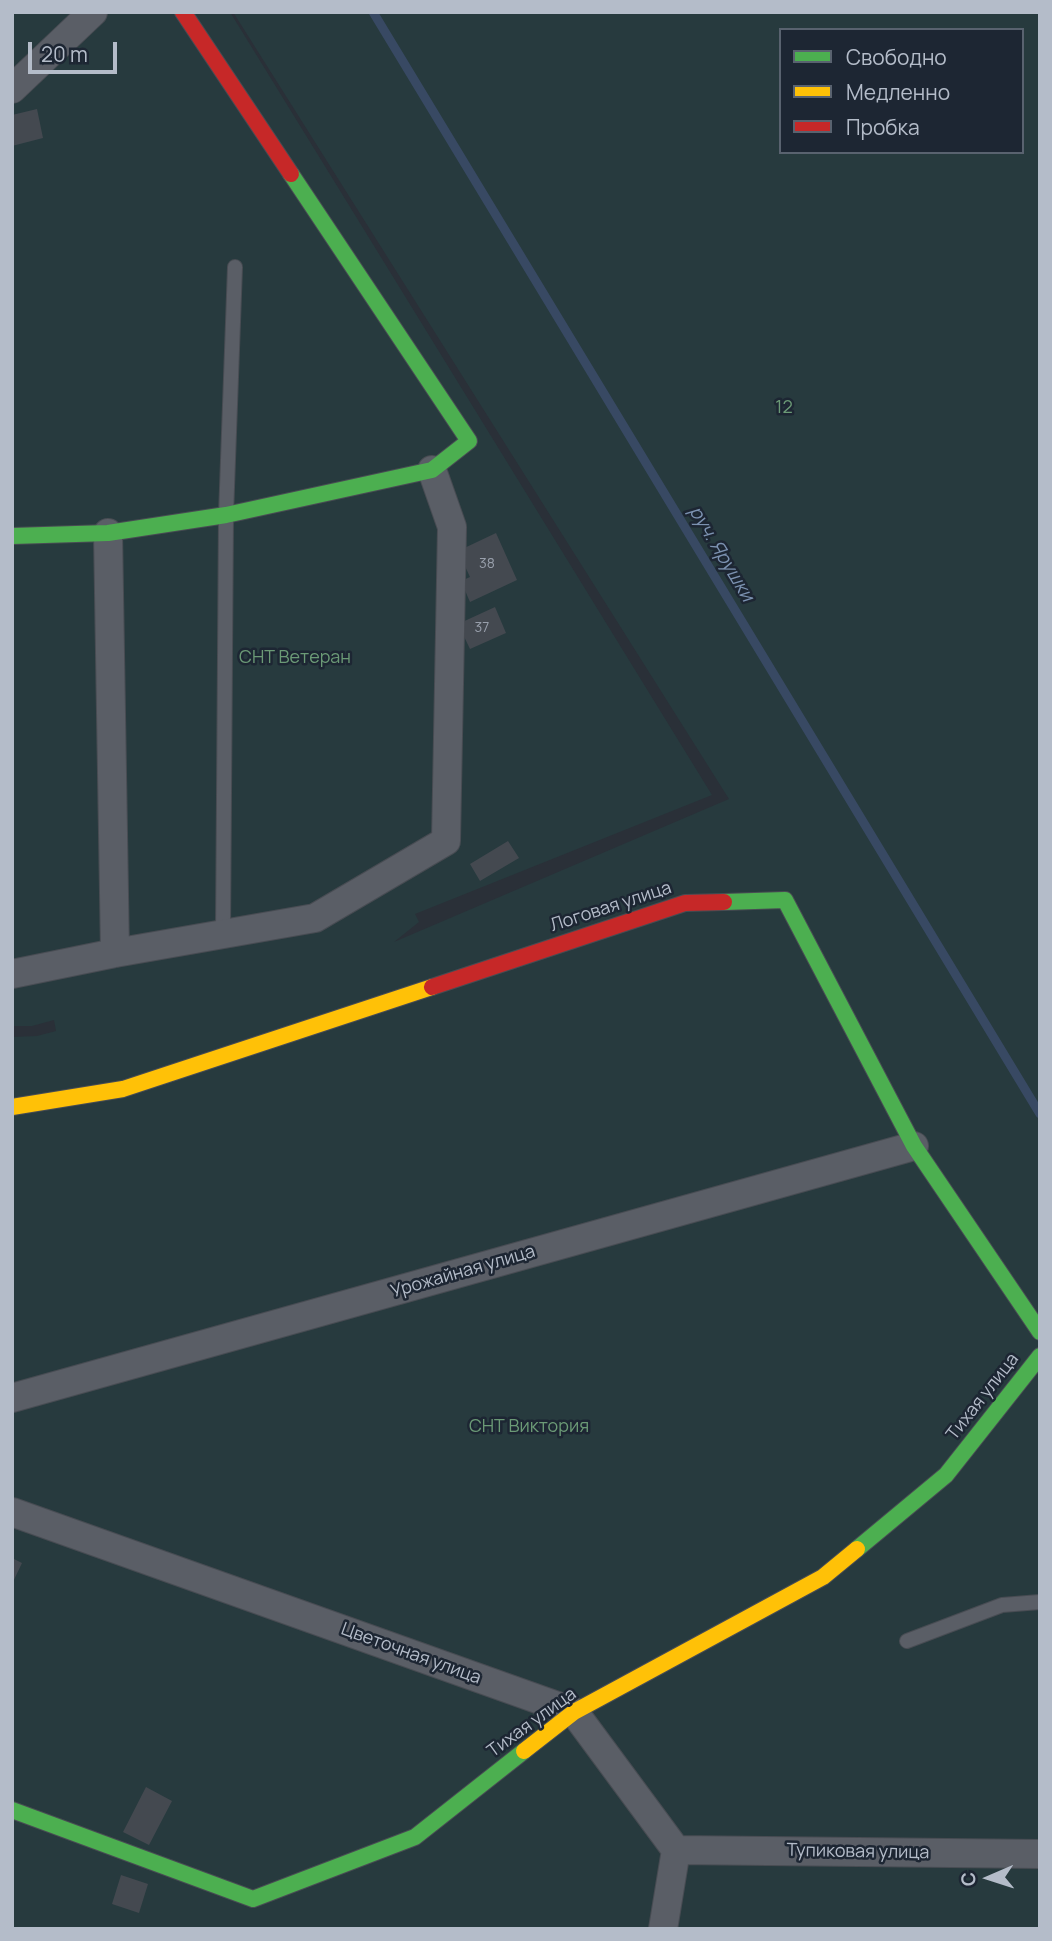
<!DOCTYPE html>
<html>
<head>
<meta charset="utf-8">
<style>
	body { margin:0 }
	#map { position:relative; width:1052px; height:1941px; overflow:hidden; background:#2a3038; font-family:Manrope,sans-serif }
	canvas { display:block }
	.frame { position:absolute; inset:0; border:14px solid #b4bcc9; pointer-events:none }
	.legend { position:absolute; left:779px; top:28px; width:245px; height:126px; box-sizing:border-box; background:#1d2633; border:2px solid #59626f; margin:0; padding:9px 12px; list-style:none; font-size:21px; color:#b4bcc9 }
	.legend li { display:flex; align-items:center; gap:14px; height:35px }
	.legend b { width:35px; border:2px solid #59626f }
	.north { position:absolute; left:954px; top:1843px; width:70px; height:70px; -webkit-text-stroke:5px #1d2633; paint-order:stroke; rotate:267deg; font-size:19px; font-weight:700; line-height:28px; text-align:center; color:#b4bcc9 }
	.north::after { content:''; display:block; margin:auto; width:24px; height:32px; background:#b4bcc9; clip-path:polygon(50% 0,100% 100%,50% 72%,0 100%) }
	.scale { position:absolute; left:28px; top:42px; width:89px; height:32px; box-sizing:border-box; border:4px solid #b4bcc9; border-top:0; padding-left:9px; font-size:21px; line-height:24px; white-space:nowrap; color:#b4bcc9; -webkit-text-stroke:5px #1d2633; paint-order:stroke }
</style>
</head>
<body>
<div id="map">
<canvas width="1052" height="1941"></canvas>
<div class="frame"></div>
<ul class="legend">
<li><b style="height:9px;background:#4caf50"></b>Свободно</li>
<li><b style="height:9px;background:#ffc107"></b>Медленно</li>
<li><b style="height:9px;background:#c62828"></b>Пробка</li>
</ul>
<div class="north">С</div>
<div class="scale">20 m</div>
</div>
<script>
const ctx = document.querySelector('canvas').getContext('2d');
ctx.lineJoin = 'round';
function fillPath(path, color) { ctx.fillStyle = color; ctx.fill(path, 'evenodd'); }
const poly = rows => new Path2D(rows.map(r => 'M' + r).join(''));
function strokePath(path, color, width, dash) { ctx.strokeStyle = color; ctx.lineWidth = width; ctx.lineCap = dash ? 'butt' : 'round'; ctx.setLineDash(dash || []); ctx.stroke(path); }
function write(font, color, halo, rows, align = 'center') {
  ctx.font = font + ' Manrope,sans-serif'; ctx.lineWidth = 5; ctx.setLineDash([]); ctx.textBaseline = 'middle'; ctx.strokeStyle = halo; ctx.fillStyle = color; for (const [text, x, y, turn = 0] of rows) {
    ctx.save(); ctx.translate(x, y); ctx.rotate((+turn || 0) * Math.PI / 180); ctx.textAlign = isNaN(turn) ? turn : align; if (halo) ctx.strokeText(text, 0, 0); ctx.fillText(text, 0, 0); ctx.restore();
  }
}
fillPath(poly([
	[12,12,230,12,712,795,415,914,419,922,394,942,729,799,233,12,1040,12,1040,1929,12,1929,12,1037,37,1036,56,1031,54,1020,32,1026,12,1026],
	[781,30,1022,30,1022,152,781,152]
]), '#273a3e');
strokePath(poly([
	[373,12,1040,1114]
]), '#384963', 9);
fillPath(poly([
	[37,109,43,138,12,146,12,115],
	[496,533,517,580,470,602,461,581,470,577,458,551],
	[495,607,506,633,470,649,458,624],
	[508,841,519,858,480,881,470,864],
	[12,1558,22,1563,12,1584],
	[146,1787,172,1801,149,1845,123,1832],
	[121,1875,148,1884,139,1913,112,1904]
]), '#444950');
const lane = poly([
	[223,934,226,515,235,267],
	[907,1641,1002,1605,1040,1602]
]);
const street = poly([
	[12,89,93,12],
	[108,533,115,953],
	[12,974,115,953,315,918,446,841,452,527,432,470],
	[12,1398,914,1146],
	[12,1512,574,1712,676,1850,663,1929],
	[676,1850,1040,1854]
]);
const fast = poly([
	[12,536,108,533,226,515,432,470,469,441,291,174],
	[724,902,785,900,914,1146,1040,1332],
	[857,1549,946,1475,1040,1356],
	[12,1810,253,1899,415,1837,524,1751]
]);
const slow = poly([
	[12,1107,123,1089,432,987],
	[524,1751,574,1712,823,1577,857,1549]
]);
const jam = poly([
	[183,12,291,174],
	[432,987,685,903,724,902]
]);
strokePath(lane, '#484c53', 16);
strokePath(street, '#484c53', 30);
strokePath(fast, '#484c53', 18);
strokePath(slow, '#484c53', 18);
strokePath(jam, '#484c53', 18);
strokePath(lane, '#5a5e66', 14);
strokePath(street, '#5a5e66', 28);
strokePath(fast, '#4caf50', 16);
strokePath(slow, '#ffc107', 16);
strokePath(jam, '#c62828', 16);
write('14px', '#989fab', null, [
	["38",487,564],
	["37",482,628]
]);
write('18px', '#6b9a76', '#1d2633', [
	["12",784,408],
	["СНТ Ветеран",295,658],
	["СНТ Виктория",529,1427]
]);
write('18px', '#b4bcc9', '#1d2633', [
	["Логовая улица",611,907,-18],
	["Урожайная улица",463,1272,-16],
	["Тихая улица",983,1397,-52],
	["Цветочная улица",411,1654,20],
	["Тихая улица",532,1723,-36],
	["Тупиковая улица",858,1852,1]
]);
write('italic 19px', '#7c92b1', '#1d2633', [
	["руч. Ярушки",721,554,59]
]);
</script>
</body>
</html>
